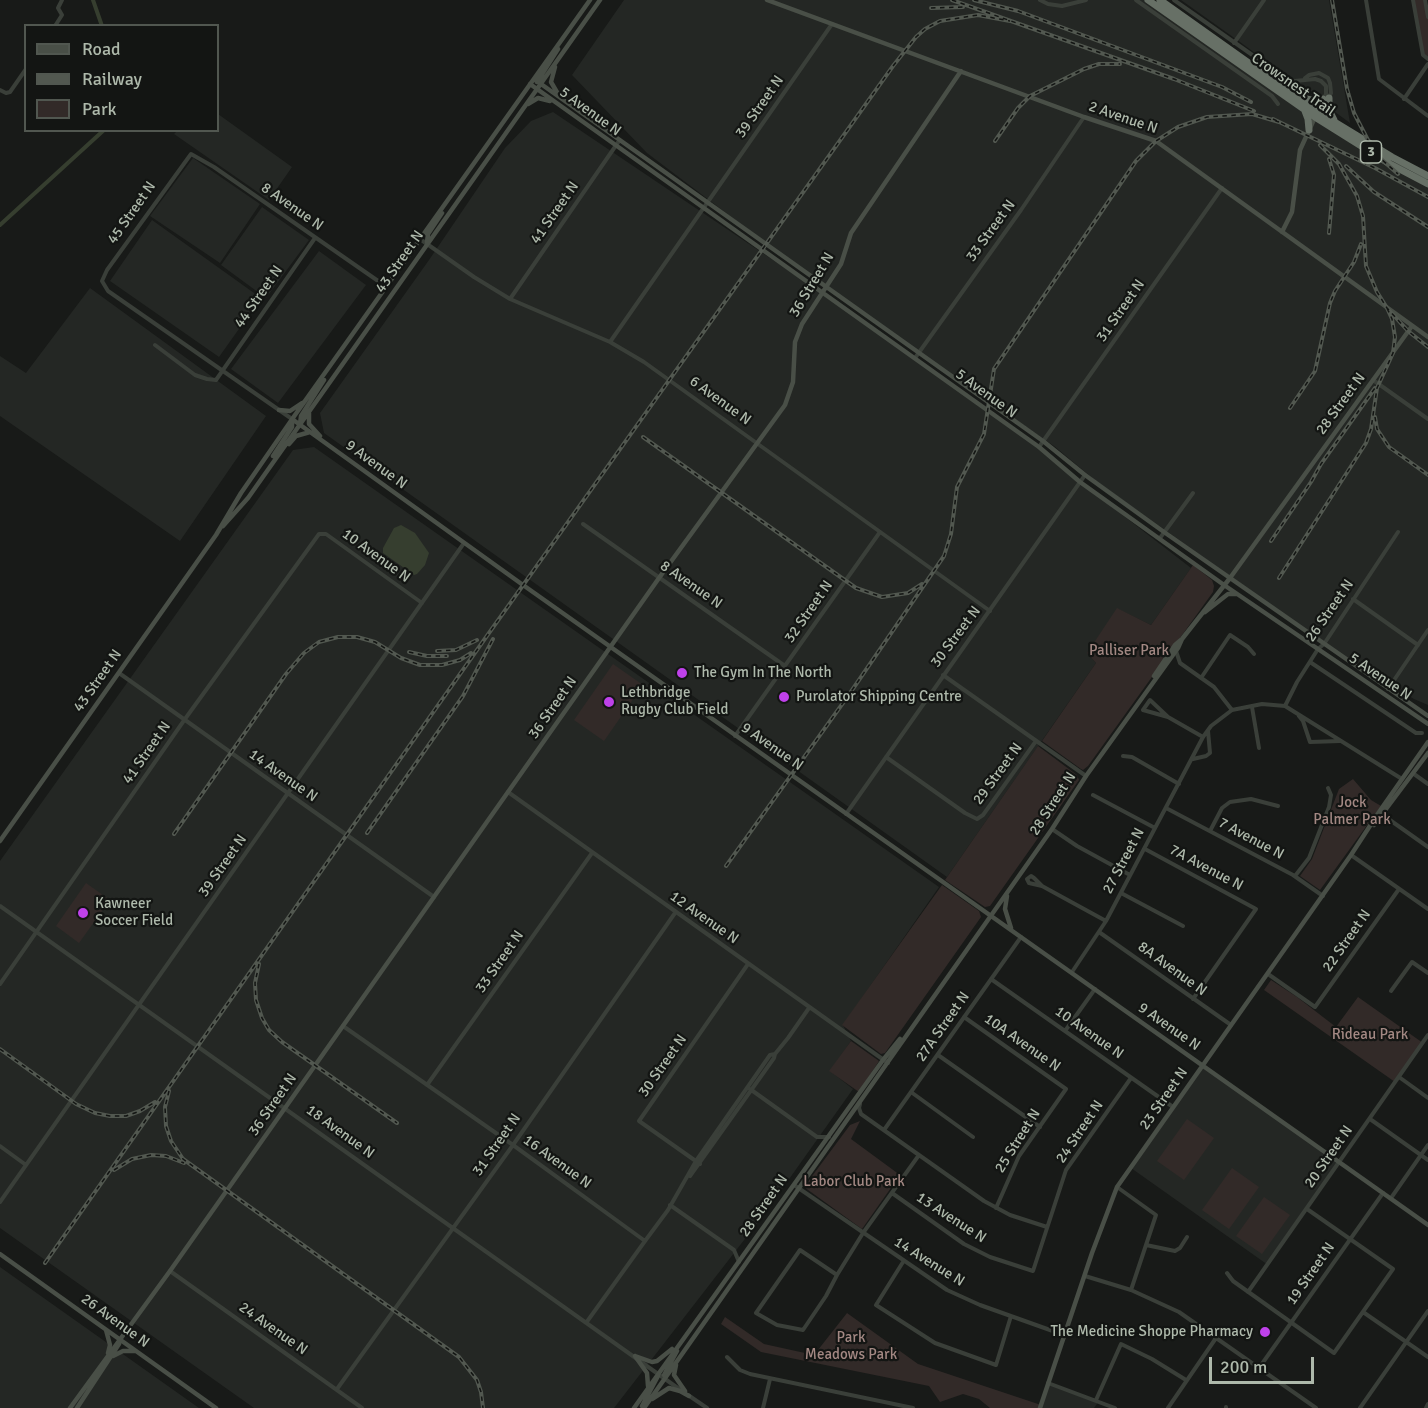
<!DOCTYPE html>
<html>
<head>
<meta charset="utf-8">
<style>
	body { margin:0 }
	#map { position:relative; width:1428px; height:1408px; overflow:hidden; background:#181a18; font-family:Signika,sans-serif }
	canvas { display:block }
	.legend { position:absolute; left:24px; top:24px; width:195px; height:108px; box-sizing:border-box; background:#131513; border:2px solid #515750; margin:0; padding:8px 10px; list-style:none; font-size:18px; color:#aeb9ab }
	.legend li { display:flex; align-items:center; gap:12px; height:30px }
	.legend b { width:30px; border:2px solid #515750 }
	.scale { position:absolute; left:1209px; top:1357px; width:105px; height:27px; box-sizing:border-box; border:3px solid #aeb9ab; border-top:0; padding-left:8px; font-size:18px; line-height:21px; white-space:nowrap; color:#aeb9ab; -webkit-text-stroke:4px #131513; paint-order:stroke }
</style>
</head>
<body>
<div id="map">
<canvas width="1428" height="1408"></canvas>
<ul class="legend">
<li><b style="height:8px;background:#494f47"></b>Road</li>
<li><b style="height:8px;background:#525850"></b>Railway</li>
<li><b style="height:16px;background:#322a28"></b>Park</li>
</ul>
<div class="scale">200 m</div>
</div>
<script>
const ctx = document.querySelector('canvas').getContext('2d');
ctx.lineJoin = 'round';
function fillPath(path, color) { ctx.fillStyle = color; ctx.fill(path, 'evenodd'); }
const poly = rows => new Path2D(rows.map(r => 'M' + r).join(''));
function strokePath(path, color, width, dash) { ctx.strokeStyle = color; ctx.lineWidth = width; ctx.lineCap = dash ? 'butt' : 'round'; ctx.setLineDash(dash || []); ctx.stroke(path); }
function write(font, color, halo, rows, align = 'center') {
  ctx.font = font + ' Signika,sans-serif'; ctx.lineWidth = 4.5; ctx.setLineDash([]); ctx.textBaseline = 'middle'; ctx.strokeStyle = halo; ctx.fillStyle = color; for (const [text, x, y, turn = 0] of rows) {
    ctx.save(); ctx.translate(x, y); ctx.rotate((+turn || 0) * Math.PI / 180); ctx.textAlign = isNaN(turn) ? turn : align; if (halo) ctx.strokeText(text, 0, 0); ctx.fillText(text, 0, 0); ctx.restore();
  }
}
fillPath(poly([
	[624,0,1148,0,1315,117,1428,183,1428,705,1414,699,1333,649,1096,481,1054,446,825,288,647,153,572,75],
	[1181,0,1329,0,1350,123,1240,42],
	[553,112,822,293,1039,447,1080,482,1191,568,1151,625,1118,609,1087,653,1096,663,947,877,324,433,320,413,429,260,505,148,531,121],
	[218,114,292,167,269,200,174,134,177,131,218,130],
	[193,158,260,204,220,263,150,216],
	[262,207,309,240,266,298,221,265],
	[152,220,261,298,219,357,110,281],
	[319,251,366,285,278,403,231,369],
	[90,288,266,416,180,541,0,416,0,356,26,373],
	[314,447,939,887,843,1025,851,1041,830,1071,853,1089,765,1213,614,1408,254,1408,0,1228,0,861,293,450],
	[1203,1065,1340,1162,1268,1265,1131,1168],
	[0,1267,199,1408,0,1408],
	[1048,1383,1099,1401,1094,1408,1040,1408]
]), '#242724');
fillPath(poly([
	[1413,0,1425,0,1428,17,1428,59,1423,55],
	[1193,565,1212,580,1214,586,1213,592,1088,766,1083,770,1081,769,1042,741,1096,663,1087,653,1117,608,1151,625],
	[613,664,643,685,604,741,574,720],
	[1038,746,1077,775,1079,780,990,906,985,907,945,880],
	[1353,779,1371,800,1381,806,1320,890,1300,876,1312,859,1339,789],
	[86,883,110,900,79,943,56,926],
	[942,885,979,911,981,917,885,1053,881,1054,842,1025],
	[1271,980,1297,997,1336,1027,1358,997,1423,1043,1395,1082,1264,990],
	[851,1041,879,1061,859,1092,829,1071],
	[1187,1119,1214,1138,1184,1180,1157,1161],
	[860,1121,851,1139,900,1175,862,1229,804,1187,850,1125],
	[1232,1168,1259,1187,1229,1229,1202,1210],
	[1264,1197,1290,1215,1262,1254,1236,1236],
	[847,1313,918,1364,1041,1405,1040,1408,990,1408,979,1399,963,1394,940,1402,929,1386,761,1352,721,1324,725,1317,764,1344,814,1355]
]), '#322a28');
fillPath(poly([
	[401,525,415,533,429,553,425,565,417,574,414,575,383,553,383,548,394,528]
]), '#363e2f');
strokePath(poly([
	[93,0,102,26],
	[0,225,104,130]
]), '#363e2f', 4);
strokePath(poly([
	[1040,0,1048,4,1062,6,1086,0],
	[1136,0,1272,96,1278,104],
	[1174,0,1288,80,1295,81,1315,79,1321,81,1326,86,1326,94,1318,112],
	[1366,0,1379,79,1428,116],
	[1413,0,1423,55,1428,59],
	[1425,0,1428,17],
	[55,26,62,15,58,8,62,0],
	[1234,43,1264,0],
	[1305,78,1309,75,1319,73,1328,78,1330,83,1331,93,1323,109,1318,112],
	[0,90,6,93,10,92,26,69],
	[1404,99,1428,64],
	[420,239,474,277,510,299,610,342,644,362,990,611],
	[510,299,619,141],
	[610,342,832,24],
	[155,345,195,375,207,379,216,380,315,238],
	[915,358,1021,210,1084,117],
	[1373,380,1428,419],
	[292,419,108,291,102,281,107,270,191,154,214,167,381,283],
	[1039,447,1222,188],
	[583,524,785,666],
	[1160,538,1193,493],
	[1353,599,1418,645],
	[1176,651,1180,663,1214,687,1232,710],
	[1310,662,1416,733,1422,733],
	[119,673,434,897],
	[943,675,1086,776],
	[1201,678,1230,635,1248,647,1254,654],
	[1388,689,1428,630],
	[1285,706,1297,682,1318,649,1324,644,1398,532],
	[1252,707,1259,748],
	[1299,716,1303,721,1310,742,1340,741],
	[1168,717,1150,700,1143,710,1168,717,1203,737],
	[735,736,880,532],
	[1123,756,1132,757,1179,784],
	[886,757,965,813,977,819,983,815,1036,741],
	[1193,759,1206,756,1210,753,1208,731],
	[1414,774,1428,784],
	[508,792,888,1063],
	[1093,795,1155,828],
	[1166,808,1293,875,1323,896],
	[1380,813,1428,847],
	[846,814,1085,475],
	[1052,829,1077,846,1130,875],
	[1210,831,1222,808,1230,802,1251,799,1278,806],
	[1145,849,1256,909,1193,999],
	[1351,855,1428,909],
	[1295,876,1309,858,1329,807,1331,795,1328,788],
	[1042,886,1034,878,1031,876,1027,879,1029,883,1042,886,1106,921],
	[1121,893,1183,926],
	[0,906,682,1391],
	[1099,932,1231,1025],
	[1072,972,1106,921,1203,737,1211,726,1232,710,1262,704,1285,706,1402,779],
	[1268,974,1315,1007,1399,889],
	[991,979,1173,1107],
	[0,984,185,719,319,534,326,534,422,603],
	[1391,991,1412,962,1428,973],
	[964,1017,1066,1089,1019,1156,996,1208],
	[343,1026,513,1145,645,1241,586,1323],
	[1065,1031,1095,989],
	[938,1055,1040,1127],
	[1399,1077,1428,1098],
	[427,1085,592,853],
	[750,1089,817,1137,829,1137],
	[911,1092,973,1137],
	[860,1104,859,1108,861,1114,984,1201,1010,1215,1047,1227],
	[1370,1119,1428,1160],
	[884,1130,1021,937],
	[0,1146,26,1165],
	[700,1164,639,1121,748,964],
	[690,1176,774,1058,775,1054],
	[794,1185,947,1290,980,1305,1064,1335],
	[1117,1187,1156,1215,1131,1290],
	[892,1193,964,1244,990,1257,1033,1271,1066,1170,1131,1078],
	[1391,1198,1428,1145],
	[0,1202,464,543],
	[670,1205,734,1250,739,1262],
	[645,1241,668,1210,696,1161,770,1055,775,1054,788,1038,809,1008],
	[1146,1245,1175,1251,1180,1248,1187,1237],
	[903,1262,876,1305,935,1343,996,1365,1011,1316],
	[170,1271,362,1408],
	[1227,1273,1233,1281,1334,1353,1393,1269,1307,1209],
	[837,1275,800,1250,756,1313,777,1325,803,1330,826,1296,837,1275,863,1233,919,1155],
	[1085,1276,1131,1290,1179,1312,1316,1408],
	[1248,1292,1428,1035],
	[1363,1312,1428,1357],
	[727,1357,740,1370,750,1374,913,1408],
	[1259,1368,1383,1193],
	[1048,1383,1115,1408],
	[337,1389,513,1145,675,913],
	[688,1395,707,1408],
	[1096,1400,1121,1344,1152,1359,1186,1380],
	[763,1408,770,1379],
	[1168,1408,1216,1338],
	[1226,1408,1226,1407],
	[1360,1408,1428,1311],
	[1426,1408,1428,1404]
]), '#3a3f39', 4);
strokePath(poly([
	[767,0,1084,117,1156,141,1428,337],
	[555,67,551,82,558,94],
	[534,79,1043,441,1085,475,1164,532,1428,716],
	[537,82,558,49],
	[530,84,1039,447,1080,482,1224,585,1428,724],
	[528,104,538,98,550,101],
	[1282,232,1292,212,1300,150,1316,115],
	[427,242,428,234,442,213],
	[279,410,290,411,302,403],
	[309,413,309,424,320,436],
	[292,419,523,585,1428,1225],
	[300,424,301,416,324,380],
	[289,444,296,436,310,432],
	[273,456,292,427,292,422],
	[223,526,248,498,600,0],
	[1205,612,1228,594,1236,594],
	[1154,676,1175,645,1182,639,1230,578,1412,326],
	[1374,825,1428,753],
	[0,841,216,535,241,493,295,415,590,0],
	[1007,896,1005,909,1011,928],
	[0,1254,216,1408],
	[106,1330,110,1345,108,1353],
	[113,1356,123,1351,136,1351],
	[635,1356,652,1362,657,1361,672,1349],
	[635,1356,647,1373,648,1386],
	[676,1365,674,1375,685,1391],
	[664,1375,677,1351],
	[652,1399,669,1388,680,1391,689,1396],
	[642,1406,658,1376],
	[70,1408,170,1271,659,578,785,405,793,382,795,342,802,324,841,264,851,233,961,71],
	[77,1408,119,1344],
	[634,1408,883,1060,900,1039],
	[644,1408,1052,829,1086,776,1178,648,1182,639],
	[1040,1408,1092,1253,1117,1187,1351,855,1379,812,1428,742]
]), '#494f47', 4.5);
strokePath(poly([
	[1148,0,1315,117,1390,164,1428,184],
	[1160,0,1318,112,1392,157,1428,176],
	[1302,98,1316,101,1323,99],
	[1329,98,1329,110,1334,120],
	[1305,111,1308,119,1309,130]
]), '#677066', 7);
const rail = poly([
	[952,0,1174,79,1254,111],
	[974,0,1018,11,1222,87,1251,102],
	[1332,0,1347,89,1354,113,1370,144,1380,158,1398,174],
	[931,8,963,7],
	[1273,119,1375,168,1428,197],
	[995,141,1018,108,1030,96,1084,69,1099,64,1120,64],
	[1320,145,1339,164,1357,196,1363,216,1366,266,1377,292,1387,308,1408,331,1428,347],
	[1346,166,1374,192,1428,227],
	[1329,233,1334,175,1329,159],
	[1290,408,1315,371,1330,303,1335,291,1354,262,1361,244],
	[1375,417,1377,429,1389,447,1428,475],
	[643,437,856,588,882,597,908,593,922,584],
	[1271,541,1311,482,1321,464,1375,388],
	[1279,578,1366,443,1371,429,1377,388,1393,353,1395,337,1392,319,1387,308],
	[437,651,456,650,477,640],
	[409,652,427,656,447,656],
	[367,833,463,696,493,639],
	[174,834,286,674,304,653,319,642,338,637,357,637,375,642,401,658,420,665,442,665,460,660,471,653],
	[726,866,848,696,944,556,951,534,957,487,984,434,994,369,1136,161,1156,141,1178,127,1207,117,1252,114,1279,122],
	[259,964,255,983,256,1000,262,1018,269,1030,282,1042,397,1123],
	[0,1049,76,1104,95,1113,110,1116,126,1116,140,1111,155,1102],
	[169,1091,165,1107,166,1126,171,1141,183,1159,459,1357,477,1380,481,1392,483,1408],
	[114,1170,132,1159,151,1155,166,1156,184,1163],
	[45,1263,484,640,893,66,916,37,925,29,940,21,978,15,1010,21]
]);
strokePath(rail, '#525850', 4);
strokePath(rail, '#131513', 1.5, [4.5]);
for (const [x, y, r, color] of [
	[682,673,6,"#bf41ea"],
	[784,697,6,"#bf41ea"],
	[609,702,6,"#bf41ea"],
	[83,913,6,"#bf41ea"],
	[1265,1332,6,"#bf41ea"]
]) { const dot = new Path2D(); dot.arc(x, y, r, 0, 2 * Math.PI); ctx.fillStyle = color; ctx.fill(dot); strokePath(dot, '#131513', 2); }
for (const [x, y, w] of [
	[1371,152,21]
]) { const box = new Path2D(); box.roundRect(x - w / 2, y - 11, w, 22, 4.5); ctx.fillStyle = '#131513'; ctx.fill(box); strokePath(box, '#aeb9ab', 1.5); }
write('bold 14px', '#aeb9ab', null, [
	["3",1371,152]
]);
write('15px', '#aeb9ab', '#131513', [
	["Crowsnest Trail",1293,85,35],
	["39 Street N",760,107,-55],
	["5 Avenue N",590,112,36],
	["2 Avenue N",1123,118,19],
	["8 Avenue N",292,207,35],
	["45 Street N",132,213,-55],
	["41 Street N",555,213,-55],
	["33 Street N",991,231,-54],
	["43 Street N",400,262,-55],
	["36 Street N",812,285,-59],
	["44 Street N",259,297,-55],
	["31 Street N",1121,311,-55],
	["5 Avenue N",986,394,36],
	["6 Avenue N",720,401,36],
	["28 Street N",1341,404,-54],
	["9 Avenue N",376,465,36],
	["10 Avenue N",376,556,36],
	["8 Avenue N",691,585,35],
	["26 Street N",1330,611,-55],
	["32 Street N",809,612,-55],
	["30 Street N",956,637,-53],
	["5 Avenue N",1380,677,34],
	["43 Street N",98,681,-55],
	["36 Street N",553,708,-55],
	["9 Avenue N",772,747,35],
	["41 Street N",147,753,-55],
	["29 Street N",998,774,-54],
	["14 Avenue N",283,776,35],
	["28 Street N",1053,804,-57],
	["7 Avenue N",1251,839,28],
	["27 Street N",1124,861,-62],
	["39 Street N",223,866,-55],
	["7A Avenue N",1206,868,28],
	["12 Avenue N",704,918,35],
	["22 Street N",1347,941,-55],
	["33 Street N",500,962,-55],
	["8A Avenue N",1172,969,36],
	["27A Street N",943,1027,-55],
	["9 Avenue N",1169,1027,35],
	["10 Avenue N",1089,1033,35],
	["10A Avenue N",1022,1043,35],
	["30 Street N",663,1066,-55],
	["23 Street N",1164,1099,-55],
	["36 Street N",273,1105,-55],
	["18 Avenue N",340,1132,36],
	["24 Street N",1080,1132,-56],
	["25 Street N",1018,1141,-58],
	["31 Street N",497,1145,-55],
	["20 Street N",1329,1157,-55],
	["16 Avenue N",557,1162,36],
	["28 Street N",764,1206,-55],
	["13 Avenue N",951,1218,33],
	["14 Avenue N",929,1262,32],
	["19 Street N",1311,1274,-55],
	["26 Avenue N",115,1321,36],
	["24 Avenue N",273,1329,35]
]);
write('15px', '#a38883', '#131513', [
	["Palliser Park",1129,651],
	["Jock",1352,803],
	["Palmer Park",1352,820],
	["Rideau Park",1370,1035],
	["Labor Club Park",854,1182],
	["Park",851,1338],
	["Meadows Park",851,1355]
]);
write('15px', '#aeb9ab', '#131513', [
	["The Gym In The North",694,673],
	["Lethbridge",621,693],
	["Rugby Club Field",621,710],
	["Purolator Shipping Centre",796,697],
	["Kawneer",95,904],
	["Soccer Field",95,921],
	["The Medicine Shoppe Pharmacy",1253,1332,"right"]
], 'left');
</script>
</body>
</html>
